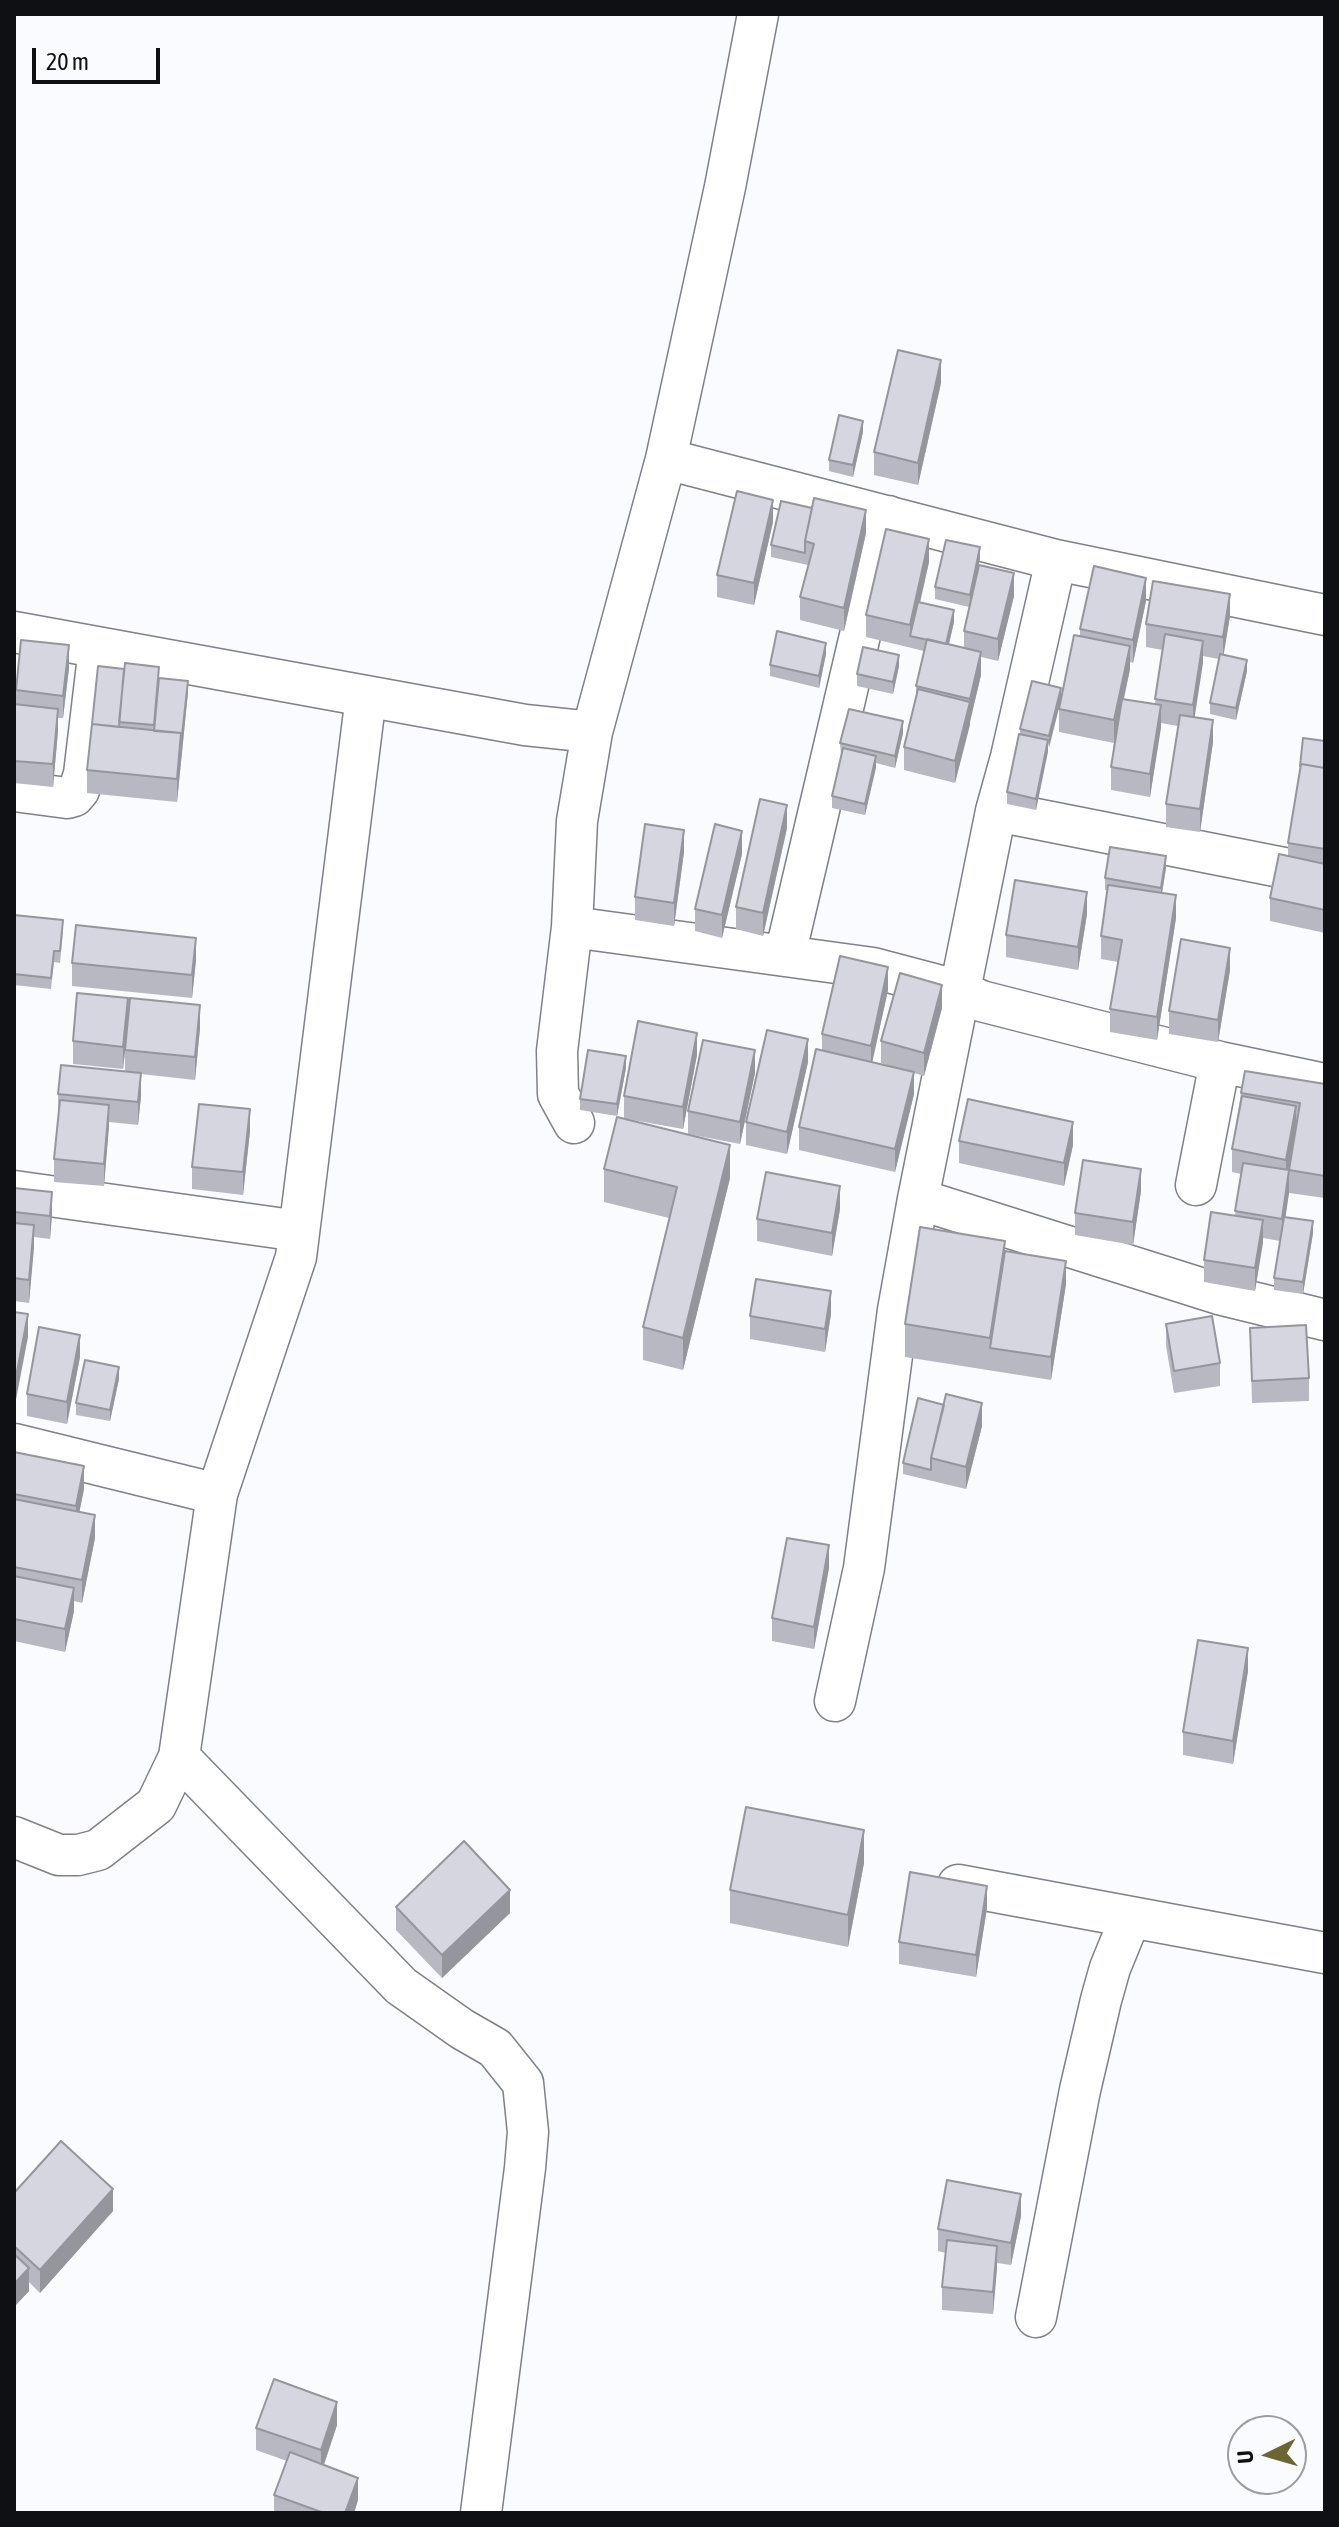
<!DOCTYPE html>
<html>
<head>
<meta charset="utf-8">
<style>
	body { margin:0 }
	#map { position:relative; width:1339px; height:2527px; overflow:hidden; background:#fafbff; font-family:"Asap Condensed",sans-serif }
	canvas { display:block }
	.frame { position:absolute; inset:0; border:16px solid #0f1013; pointer-events:none }
	.north { position:absolute; left:1227px; top:2415px; width:80px; height:80px; box-sizing:border-box; background:#fafbff; border:2px solid #9c9da1; border-radius:50%; rotate:265deg; font-size:22px; font-weight:700; line-height:32px; text-align:center; color:#0f1013 }
	.north::after { content:''; display:block; margin:auto; width:28px; height:36px; background:#6c6431; clip-path:polygon(50% 0,100% 100%,50% 72%,0 100%) }
	.scale { position:absolute; left:32px; top:48px; width:128px; height:36px; box-sizing:border-box; border:4px solid #0f1013; border-top:0; padding-left:10px; font-size:24px; line-height:28px; white-space:nowrap; color:#0f1013; -webkit-text-stroke:6px #fafbff; paint-order:stroke }
</style>
</head>
<body>
<div id="map">
<canvas width="1339" height="2527"></canvas>
<div class="frame"></div>
<div class="north">U</div>
<div class="scale">20 m</div>
</div>
<script>
const ctx = document.querySelector('canvas').getContext('2d');
ctx.lineJoin = 'round';
const poly = rows => new Path2D(rows.map(r => 'M' + r).join(''));
function strokePath(path, color, width, dash) { ctx.strokeStyle = color; ctx.lineWidth = width; ctx.lineCap = dash ? 'butt' : 'round'; ctx.setLineDash(dash || []); ctx.stroke(path); }
function fillPath(path, color) { ctx.fillStyle = color; ctx.fill(path, 'evenodd'); }
const street = poly([
	[666,459,1056,560,1325,615],
	[14,632,525,725,592,732],
	[14,791,67,798,74,796,79,790,84,774,99,648],
	[996,811,1325,876],
	[572,927,873,968,960,991,981,1001,1220,1062,1325,1084],
	[785,955,888,516],
	[574,1123,558,1094,557,1051,572,927,577,821,592,732,666,459,725,187,758,14],
	[1196,1185,1220,1062],
	[14,1191,299,1231],
	[918,1199,1219,1294,1325,1320],
	[14,1444,217,1494],
	[835,1701,864,1568,898,1310,918,1199,996,811,1011,757,1056,560],
	[179,1757,401,1986,462,2029,495,2048,523,2083,528,2132,525,2168,481,2513],
	[14,1837,59,1855,78,1855,98,1850,156,1805,179,1757,217,1494,296,1257,366,696],
	[958,1885,1325,1953],
	[1036,2317,1080,2090,1101,2000,1110,1968,1130,1919]
]);
strokePath(street, '#7f8089', 43);
strokePath(street, '#fff', 40);
fillPath(poly([
	[941,383,918,485,874,475,874,452],
	[863,432,853,477,829,471,829,460],
	[773,522,754,605,717,597,717,575],
	[866,533,844,631,800,620,800,597,808,565,771,557,771,545],
	[980,559,973,591,1014,596,998,661,981,657,981,675,955,783,904,770,904,747,916,698,916,686,924,651,866,637,866,615,929,562,920,603,954,622,949,644,964,648,964,631,969,607,935,599,935,587],
	[1146,601,1133,663,1130,662,1130,669,1124,699,1155,704,1163,650,1146,647,1146,624,1230,616,1223,655,1247,671,1236,720,1210,714,1210,703,1219,659,1203,656,1194,717,1213,742,1200,832,1166,827,1166,804,1178,726,1161,723,1150,797,1111,790,1111,767,1114,743,1059,732,1059,709,1080,636,1080,629],
	[826,654,819,688,770,676,770,665],
	[899,666,893,694,857,686,857,674],
	[159,667,159,678,188,692,177,802,87,793,87,770,124,669],
	[69,668,63,718,58,718,58,731,53,787,14,783,14,704,16,704,16,690],
	[1061,700,1048,747,1036,810,1007,804,1007,792,1020,734,1020,729],
	[903,733,895,768,876,763,865,815,832,808,832,796,841,755,840,743],
	[1325,741,1325,933,1270,921,1270,898,1288,856,1288,843],
	[787,828,763,936,736,929,736,907],
	[684,852,674,926,635,920,635,897],
	[742,854,722,938,695,931,695,909],
	[1166,868,1162,893,1176,918,1157,1040,1110,1032,1110,1009,1118,962,1101,959,1101,936,1107,890,1105,890,1105,878],
	[1087,914,1078,970,1006,957,1006,935],
	[14,915,63,932,60,963,54,962,51,989,14,985],
	[196,960,192,998,72,986,72,963],
	[1230,970,1218,1042,1169,1034,1169,1011],
	[888,990,872,1062,895,1068,881,1063,881,1041,942,1008,924,1076,914,1073,914,1094,895,1172,799,1150,799,1127,822,1050,822,1034],
	[128,1018,200,1028,195,1080,141,1074,141,1096,138,1125,109,1122,104,1186,54,1182,54,1159,58,1117,58,1094,125,1072,125,1053,123,1069,73,1064,73,1041],
	[697,1055,683,1129,627,1119,730,1178,683,1370,643,1360,643,1327,669,1218,604,1202,604,1169,624,1118,624,1096],
	[808,1062,787,1154,746,1145,746,1122],
	[626,1068,617,1116,580,1110,580,1099],
	[755,1073,740,1144,688,1134,688,1111],
	[1325,1084,1325,1198,1289,1193,1289,1170,1296,1125,1289,1170,1289,1193,1285,1217,1313,1233,1303,1294,1274,1290,1274,1278,1280,1241,1263,1238,1255,1291,1204,1282,1204,1260,1235,1216,1241,1174,1232,1172,1232,1149,1241,1093],
	[250,1131,243,1195,192,1189,192,1167],
	[959,1141,1073,1145,1064,1186,959,1163],
	[14,1188,52,1214,50,1239,34,1237,29,1303,14,1301],
	[1141,1191,1133,1245,1075,1235,1075,1213],
	[840,1209,832,1256,757,1241,757,1219],
	[1005,1251,1066,1284,1051,1380,905,1357,905,1324],
	[831,1314,825,1352,750,1339,750,1316],
	[1166,1324,1220,1363,1220,1386,1174,1393,1166,1346],
	[1250,1328,1309,1378,1309,1401,1252,1403],
	[80,1357,67,1424,27,1416,27,1394],
	[119,1379,110,1421,76,1415,76,1403],
	[944,1405,982,1426,966,1489,903,1474,903,1463],
	[14,1452,84,1489,79,1512,95,1538,82,1603,74,1601,74,1611,65,1652,14,1641],
	[829,1568,814,1649,772,1641,772,1618],
	[1248,1671,1233,1764,1183,1755,1183,1732],
	[864,1863,848,1947,730,1923,730,1890],
	[396,1907,510,1913,442,1978,396,1930],
	[987,1908,976,1977,899,1964,899,1942],
	[14,2193,113,2211,40,2293,29,2282,29,2291,14,2307],
	[1021,2216,1011,2265,997,2263,993,2314,942,2310,942,2287,946,2253,938,2251,938,2229],
	[337,2425,324,2465,358,2500,354,2513,274,2513,274,2495,287,2461,256,2450,256,2428]
]), '#b7b8c1');
fillPath(poly([
	[941,360,941,383,918,485,918,463],
	[863,421,863,432,853,477,853,465],
	[773,500,773,522,754,605,754,583],
	[866,510,866,533,844,631,844,608],
	[929,539,929,562,912,637,910,636,910,625],
	[980,547,980,559,970,607,970,595],
	[1014,573,1014,596,998,661,998,639],
	[1146,578,1146,601,1133,663,1133,640],
	[1230,594,1230,616,1223,659,1223,637],
	[954,610,954,622,946,656,946,644],
	[1203,641,1203,663,1193,728,1193,705],
	[826,643,826,654,819,688,819,676],
	[69,645,69,668,63,718,63,696],
	[1130,646,1130,669,1114,743,1114,720],
	[981,652,981,675,970,722,970,699],
	[899,655,899,666,893,694,893,682],
	[1247,660,1247,671,1236,720,1236,708],
	[188,681,188,692,177,802,177,779],
	[1061,688,1061,700,1049,748,1049,736],
	[970,702,970,725,955,783,955,761],
	[1161,705,1161,728,1150,797,1150,774],
	[58,709,58,731,53,787,53,764],
	[1213,720,1213,742,1200,832,1200,809],
	[903,721,903,733,895,768,895,756],
	[1048,740,1048,752,1036,810,1036,799],
	[876,756,876,768,865,815,865,804],
	[787,805,787,828,763,936,763,913],
	[684,830,684,852,674,926,674,903],
	[742,831,742,854,722,938,722,915],
	[1166,856,1166,868,1161,899,1161,888],
	[1087,892,1087,914,1078,970,1078,947],
	[1176,895,1176,918,1157,1040,1157,1017],
	[196,938,196,960,192,998,192,975],
	[1230,948,1230,970,1218,1042,1218,1020],
	[888,967,888,990,871,1068,871,1046],
	[942,985,942,1008,924,1076,924,1053],
	[128,998,128,1021,123,1069,123,1047],
	[200,1005,200,1028,195,1080,195,1057],
	[697,1033,697,1055,683,1129,683,1107],
	[808,1039,808,1062,787,1154,787,1132],
	[755,1050,755,1073,740,1144,740,1122],
	[626,1056,626,1068,617,1116,617,1104],
	[914,1072,914,1094,895,1172,895,1149],
	[141,1073,141,1096,138,1125,138,1102],
	[109,1105,109,1127,104,1186,104,1164],
	[1296,1106,1296,1128,1286,1182,1286,1160],
	[250,1109,250,1131,243,1195,243,1172],
	[1073,1122,1073,1145,1064,1186,1064,1163],
	[730,1145,730,1178,683,1370,683,1338],
	[1141,1169,1141,1191,1133,1245,1133,1222],
	[1289,1170,1289,1193,1282,1241,1282,1219],
	[840,1186,840,1209,832,1256,832,1233],
	[52,1192,52,1214,50,1239,50,1216],
	[1263,1220,1263,1243,1255,1291,1255,1268],
	[1313,1221,1313,1233,1303,1294,1303,1282],
	[34,1225,34,1248,29,1303,29,1280],
	[1005,1241,1005,1274,990,1348,990,1338],
	[1066,1261,1066,1284,1051,1380,1051,1357],
	[831,1291,831,1314,825,1352,825,1329],
	[28,1314,28,1337,14,1410,14,1387],
	[80,1335,80,1357,67,1424,67,1402],
	[119,1367,119,1379,110,1421,110,1410],
	[982,1403,982,1426,966,1489,966,1467],
	[84,1466,84,1489,76,1529,76,1506],
	[95,1515,95,1538,82,1603,82,1580],
	[829,1545,829,1568,814,1649,814,1627],
	[74,1588,74,1611,65,1652,65,1629],
	[1248,1648,1248,1671,1233,1764,1233,1741],
	[864,1830,864,1863,848,1947,848,1915],
	[987,1886,987,1908,976,1977,976,1955],
	[510,1890,510,1913,442,1978,442,1955],
	[113,2189,113,2211,40,2293,40,2270],
	[1021,2194,1021,2216,1011,2265,1011,2243],
	[997,2246,997,2269,993,2314,993,2292],
	[29,2268,29,2291,14,2307,14,2284],
	[337,2402,337,2425,321,2473,321,2450],
	[358,2478,358,2500,354,2513,345,2513]
]), '#95969d');
const building = poly([
	[898,350,941,360,918,463,874,452,898,350],
	[839,415,863,421,853,465,829,460,839,415],
	[737,491,773,500,754,583,717,575,737,491],
	[814,498,866,510,844,608,800,597,814,544,805,541,814,498],
	[781,501,812,508,805,541,805,553,771,545,781,501],
	[886,529,929,539,910,625,866,615,886,529],
	[946,540,980,547,970,595,935,587,946,540],
	[979,565,1014,573,998,639,964,631,979,565],
	[1094,566,1146,578,1133,640,1080,629,1094,566],
	[1153,581,1230,594,1223,637,1146,624,1153,581],
	[918,602,954,610,946,644,910,636,918,602],
	[777,631,826,643,819,676,770,665,777,631],
	[1165,634,1203,641,1193,705,1155,699,1165,634],
	[1074,635,1130,646,1114,720,1059,709,1074,635],
	[927,639,981,652,970,699,916,686,927,639],
	[21,640,69,645,63,696,16,690,21,640],
	[863,647,899,655,893,682,857,674,863,647],
	[1220,654,1247,660,1236,708,1210,703,1220,654],
	[125,663,159,667,154,725,119,722,125,663],
	[98,666,124,669,119,727,92,724,98,666],
	[159,678,188,681,181,744,181,733,154,731,159,678],
	[1032,681,1061,688,1049,736,1020,729,1032,681],
	[918,689,970,702,955,761,904,747,918,689],
	[1122,699,1161,705,1150,774,1111,767,1122,699],
	[14,704,58,709,53,764,14,761,14,704],
	[849,709,903,721,895,756,840,743,849,709],
	[1180,715,1213,720,1200,809,1166,804,1180,715],
	[92,724,181,733,177,779,87,770,92,724],
	[1019,734,1048,740,1036,799,1007,792,1019,734],
	[1303,738,1325,741,1325,768,1301,764,1300,766,1303,738],
	[843,748,876,756,865,804,832,796,843,748],
	[1301,764,1325,768,1325,849,1288,843,1301,764],
	[760,799,787,805,763,913,736,907,760,799],
	[645,824,684,830,674,903,635,897,645,824],
	[715,824,742,831,722,915,695,909,715,824],
	[1110,847,1166,856,1161,888,1105,878,1110,847],
	[1279,854,1325,864,1325,910,1270,898,1279,854],
	[1015,880,1087,892,1078,947,1006,935,1015,880],
	[1108,885,1176,895,1157,1017,1110,1009,1122,940,1101,936,1108,885],
	[14,915,63,920,60,951,54,951,51,978,14,974,14,915],
	[76,925,196,938,192,975,72,963,76,925],
	[1181,939,1230,948,1218,1020,1169,1011,1181,939],
	[840,956,888,967,871,1046,822,1034,840,956],
	[900,973,942,985,924,1053,881,1041,900,973],
	[77,993,128,998,123,1047,73,1041,77,993],
	[130,998,200,1005,195,1057,125,1050,130,998],
	[638,1021,697,1033,683,1107,624,1096,638,1021],
	[767,1030,808,1039,787,1132,746,1122,767,1030],
	[703,1040,755,1050,740,1122,688,1111,703,1040],
	[816,1049,914,1072,895,1149,799,1127,816,1049],
	[588,1050,626,1056,617,1104,580,1099,588,1050],
	[61,1065,141,1073,138,1102,58,1094,61,1065],
	[1245,1071,1325,1084,1325,1176,1289,1170,1300,1103,1241,1093,1245,1071],
	[1242,1096,1296,1106,1286,1160,1232,1149,1242,1096],
	[968,1099,1073,1122,1064,1163,959,1141,968,1099],
	[60,1100,109,1105,104,1164,54,1159,60,1100],
	[199,1104,250,1109,243,1172,192,1167,199,1104],
	[617,1117,730,1145,683,1338,643,1327,677,1187,604,1169,617,1117],
	[1083,1160,1141,1169,1133,1222,1075,1213,1083,1160],
	[1243,1163,1289,1170,1282,1219,1235,1211,1243,1163],
	[766,1172,840,1186,832,1233,757,1219,766,1172],
	[14,1188,52,1192,50,1216,14,1212,14,1188],
	[1211,1212,1263,1220,1255,1268,1204,1260,1211,1212],
	[1284,1217,1313,1221,1303,1282,1274,1278,1284,1217],
	[14,1223,34,1225,29,1280,14,1278,14,1223],
	[920,1227,1005,1241,990,1338,905,1324,920,1227],
	[1005,1251,1066,1261,1051,1357,990,1348,1005,1251],
	[756,1279,831,1291,825,1329,750,1316,756,1279],
	[14,1312,28,1314,14,1387,14,1312],
	[1212,1316,1220,1363,1174,1371,1166,1324,1212,1316],
	[1306,1325,1309,1378,1252,1381,1250,1328,1306,1325],
	[39,1327,80,1335,67,1402,27,1394,39,1327],
	[85,1360,119,1367,110,1410,76,1403,85,1360],
	[946,1394,982,1403,966,1467,931,1458,946,1394],
	[918,1398,944,1405,931,1458,931,1470,903,1463,918,1398],
	[14,1452,84,1466,76,1506,14,1494,14,1452],
	[14,1499,95,1515,82,1580,14,1567,14,1499],
	[787,1538,829,1545,814,1627,772,1618,787,1538],
	[14,1576,74,1588,65,1629,14,1619,14,1576],
	[1198,1640,1248,1648,1233,1741,1183,1732,1198,1640],
	[746,1807,864,1830,848,1915,730,1890,746,1807],
	[464,1841,510,1890,442,1955,396,1907,464,1841],
	[910,1872,987,1886,976,1955,899,1942,910,1872],
	[61,2141,113,2189,40,2270,14,2246,14,2193,61,2141],
	[947,2180,1021,2194,1011,2243,938,2229,947,2180],
	[947,2240,997,2246,993,2292,942,2287,947,2240],
	[14,2254,29,2268,14,2284,14,2254],
	[274,2379,337,2402,321,2450,256,2428,274,2379],
	[290,2452,358,2478,345,2513,324,2513,274,2495,290,2452]
]);
fillPath(building, '#d5d6e0');
strokePath(building, '#95969d', 2);
</script>
</body>
</html>
